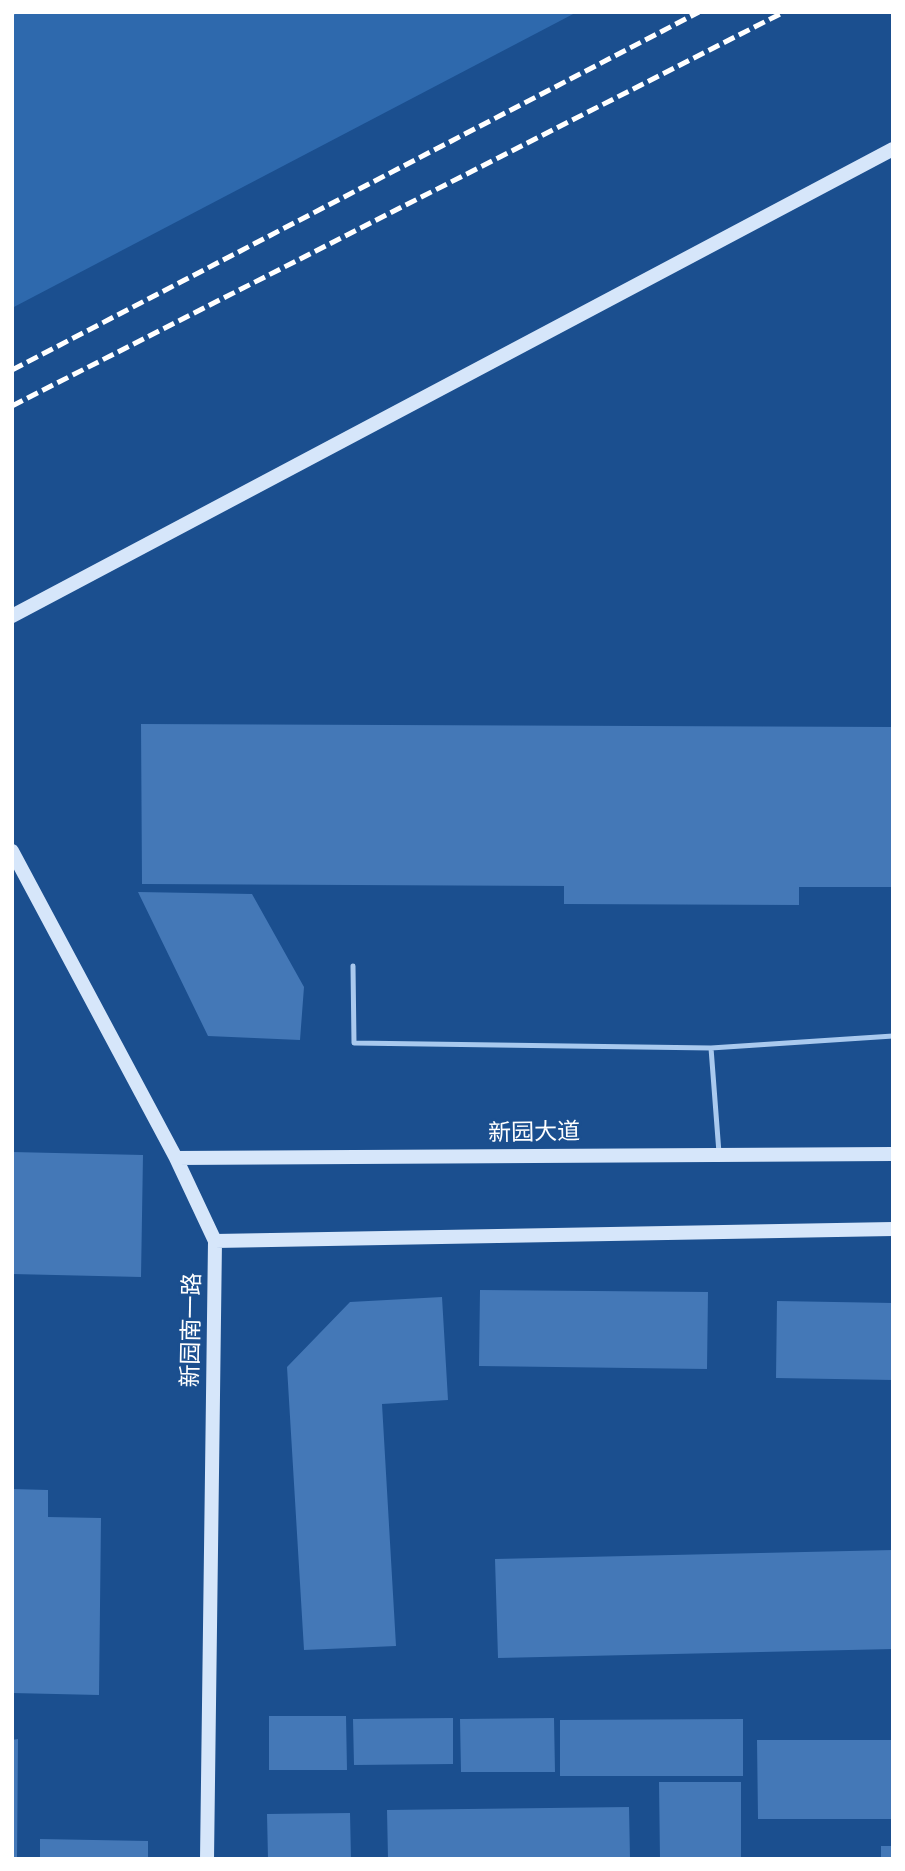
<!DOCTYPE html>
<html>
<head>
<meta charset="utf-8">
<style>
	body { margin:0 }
	#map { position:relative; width:905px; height:1871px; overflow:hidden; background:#1b4f8f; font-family:Ubuntu,sans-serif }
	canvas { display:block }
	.frame { position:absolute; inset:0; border:14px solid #fff; pointer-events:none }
</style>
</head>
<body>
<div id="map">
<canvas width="905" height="1871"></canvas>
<div class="frame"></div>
</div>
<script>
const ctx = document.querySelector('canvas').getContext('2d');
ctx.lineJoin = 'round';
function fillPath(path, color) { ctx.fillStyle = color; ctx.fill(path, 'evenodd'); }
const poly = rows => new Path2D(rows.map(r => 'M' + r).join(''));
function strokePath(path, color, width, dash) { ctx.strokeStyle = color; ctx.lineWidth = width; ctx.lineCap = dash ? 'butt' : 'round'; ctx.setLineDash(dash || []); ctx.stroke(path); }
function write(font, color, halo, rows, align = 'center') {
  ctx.font = font + ' Ubuntu,"Noto Sans SC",sans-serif'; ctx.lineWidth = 5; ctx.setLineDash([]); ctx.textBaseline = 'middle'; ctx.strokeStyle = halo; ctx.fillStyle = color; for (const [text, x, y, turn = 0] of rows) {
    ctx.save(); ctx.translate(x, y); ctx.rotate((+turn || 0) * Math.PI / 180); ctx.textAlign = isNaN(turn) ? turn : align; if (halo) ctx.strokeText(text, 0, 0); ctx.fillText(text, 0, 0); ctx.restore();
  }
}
fillPath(poly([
	[12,12,577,12,12,308]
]), '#2e69ad');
fillPath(poly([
	[141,724,893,727,893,887,799,887,799,905,564,904,564,886,142,884],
	[138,892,252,894,304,987,300,1040,208,1036],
	[12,1152,143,1155,141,1277,12,1274],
	[480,1290,708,1292,707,1369,479,1366],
	[442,1297,448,1400,382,1404,396,1646,304,1650,287,1367,350,1302],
	[777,1301,893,1303,893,1380,776,1378],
	[12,1489,48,1490,48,1517,101,1518,99,1695,12,1693],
	[893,1550,893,1649,498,1658,495,1559],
	[269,1716,346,1716,347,1770,269,1770],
	[453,1718,453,1764,354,1765,353,1719],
	[554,1718,555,1772,461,1772,460,1719],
	[743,1719,743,1776,560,1776,560,1720],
	[18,1739,17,1859,12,1859,12,1740],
	[757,1740,893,1740,893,1819,758,1819],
	[659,1782,741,1782,741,1859,660,1859],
	[629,1807,630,1859,388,1859,387,1810],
	[350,1813,351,1859,268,1859,267,1814],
	[40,1839,148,1841,148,1859,40,1859],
	[881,1846,893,1846,893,1859,881,1859]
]), '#4478b7');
strokePath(poly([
	[353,966,354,1043,711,1048,719,1153],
	[711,1048,893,1036]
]), '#a9c9ee', 5);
strokePath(poly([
	[12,616,893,149],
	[12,851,176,1158,215,1241,207,1859],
	[176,1158,893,1154],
	[215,1241,893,1229]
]), '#d6e6fa', 14);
strokePath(poly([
	[12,13,13,12],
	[12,370,699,12],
	[12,406,784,12]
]), '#fff', 5, [12, 5]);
write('23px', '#fff', '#1b4f8f', [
	["新园大道",534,1132,-1],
	["新园南一路",191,1330,-89]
]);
</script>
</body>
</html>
